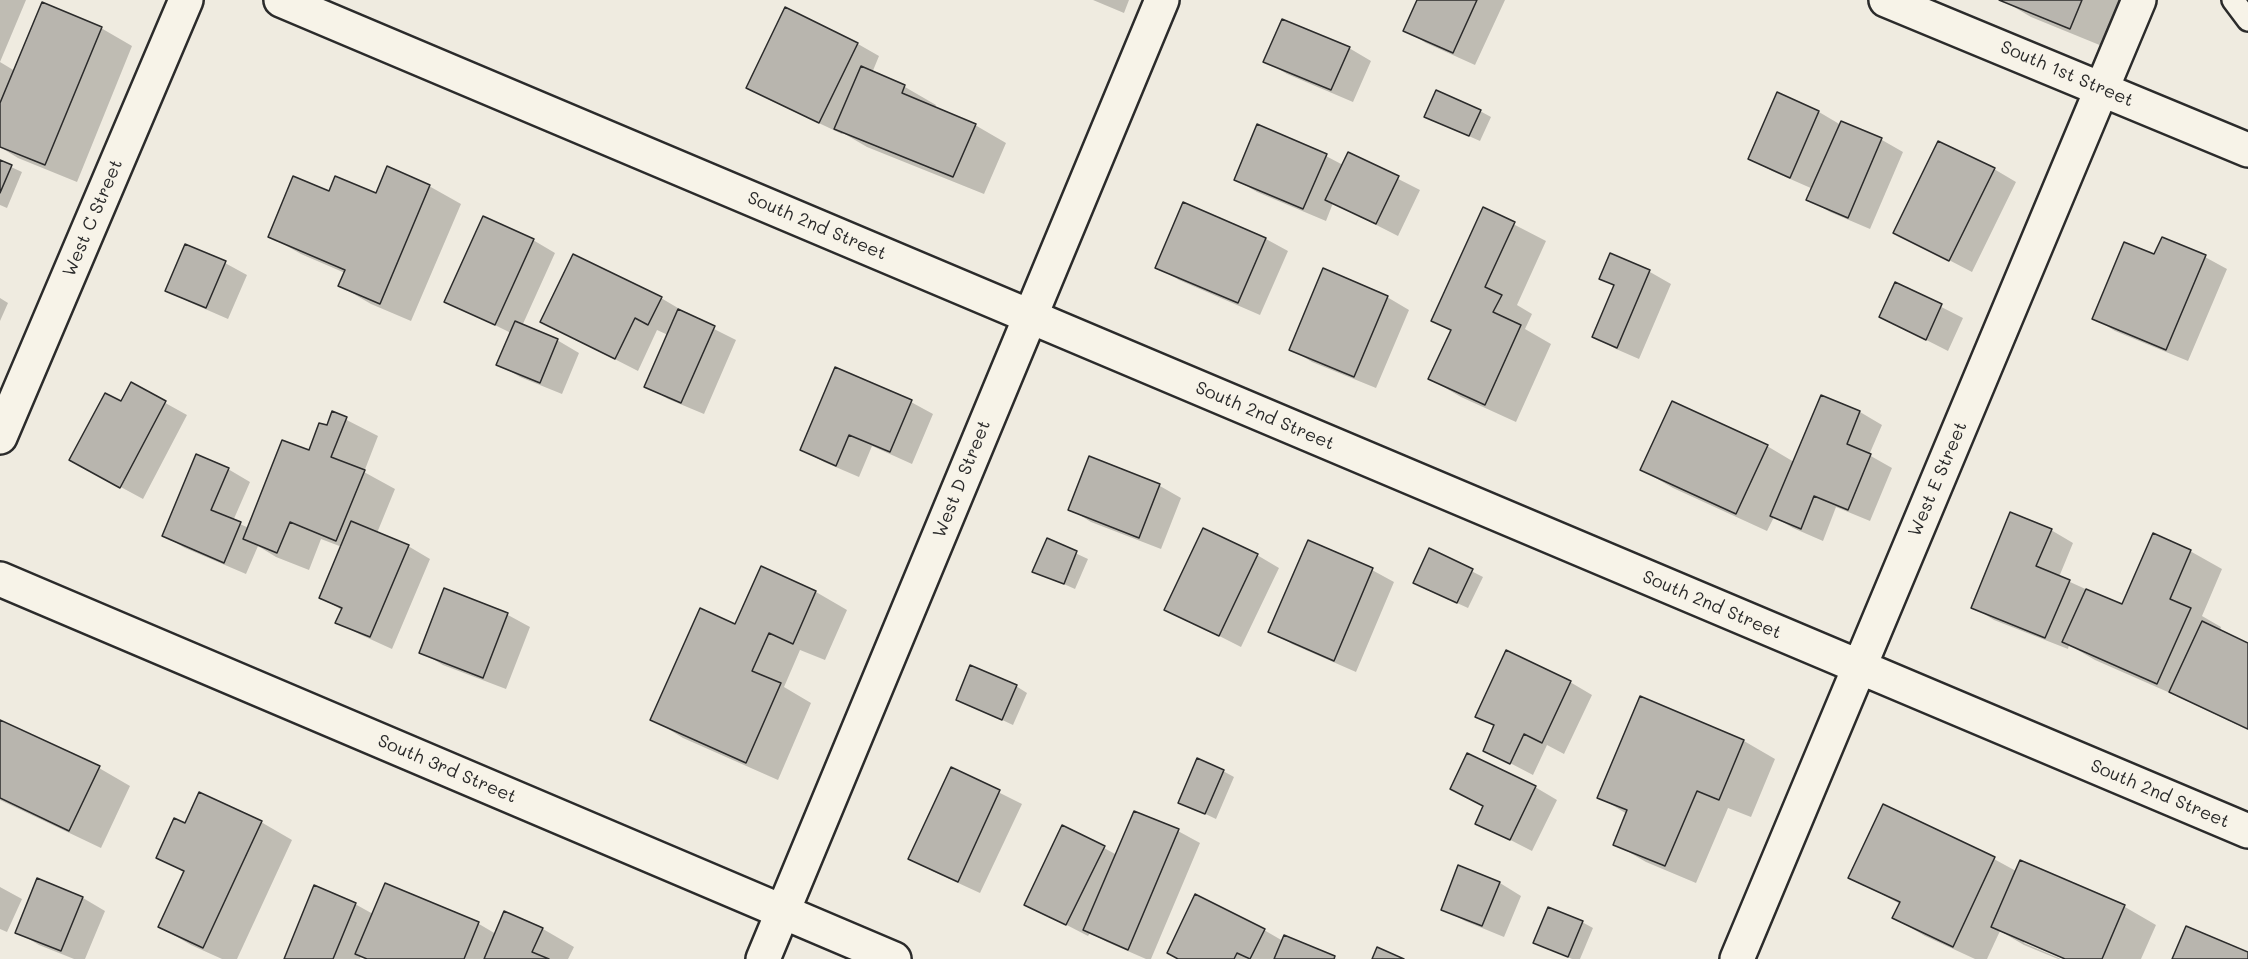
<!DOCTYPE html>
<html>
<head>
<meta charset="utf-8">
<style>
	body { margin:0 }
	canvas { display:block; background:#efebe0 }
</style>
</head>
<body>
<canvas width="2248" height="959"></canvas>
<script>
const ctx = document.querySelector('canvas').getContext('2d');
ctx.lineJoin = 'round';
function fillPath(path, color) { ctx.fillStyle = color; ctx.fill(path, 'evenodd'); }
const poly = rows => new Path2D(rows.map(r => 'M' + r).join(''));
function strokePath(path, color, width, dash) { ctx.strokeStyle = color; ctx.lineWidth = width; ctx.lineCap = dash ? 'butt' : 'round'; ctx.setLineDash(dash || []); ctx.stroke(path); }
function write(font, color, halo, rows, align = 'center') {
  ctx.font = font + ' Mali,sans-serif'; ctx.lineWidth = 4.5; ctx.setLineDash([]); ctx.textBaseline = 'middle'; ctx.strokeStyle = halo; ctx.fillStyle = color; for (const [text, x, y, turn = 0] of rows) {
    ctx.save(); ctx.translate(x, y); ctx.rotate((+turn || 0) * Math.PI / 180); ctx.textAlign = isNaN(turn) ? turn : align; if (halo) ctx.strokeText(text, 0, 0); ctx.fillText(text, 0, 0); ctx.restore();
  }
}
fillPath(poly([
	[0,0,26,0,0,62],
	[1093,0,1129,0,1124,13],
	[1417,0,1505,0,1475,65,1426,43,1405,30,1418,1],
	[2002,0,2121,0,2102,46,2031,17],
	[101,28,132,46,77,182,18,158,0,147,0,62,15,71],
	[858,44,879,56,872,73,905,87,936,105,935,107,975,125,1006,143,984,194,867,147,843,133,842,134,770,100,748,87],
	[1349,48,1371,61,1353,102,1287,74,1265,61],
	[1778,94,1819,112,1841,125,1842,123,1882,140,1903,152,1870,229,1830,212,1808,199,1813,189,1772,171,1750,159],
	[1480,111,1491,117,1480,141,1437,122],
	[1258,126,1326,156,1343,165,1349,154,1420,190,1398,236,1333,203,1326,221,1257,192,1235,179],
	[0,162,22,172,7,208,0,205],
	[1994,169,2016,182,1972,272,1895,232],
	[429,186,461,204,411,321,371,304,340,286,345,273,301,254,269,236,330,193,377,195],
	[1184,204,1266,239,1288,251,1260,315,1179,280,1157,267],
	[1484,209,1546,241,1517,305,1532,314,1525,329,1551,344,1516,422,1461,397,1430,379,1452,332,1433,321],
	[533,240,555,253,522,326,557,340,579,353,562,394,520,377,498,364,511,333,446,301],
	[1611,255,1650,272,1671,284,1639,359,1616,349,1594,337,1615,286,1601,278],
	[574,256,661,298,683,311,682,313,736,340,704,414,668,399,646,386,668,335,657,330,638,371,542,322],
	[2155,256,2205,257,2227,269,2188,361,2115,331,2094,318],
	[225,263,247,275,228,319,189,302,167,290],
	[1896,284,1963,318,1948,351,1881,317],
	[1387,297,1409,310,1376,388,1312,362,1291,349],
	[0,298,8,303,0,321],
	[131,384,187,415,143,499,93,472],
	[1821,397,1860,412,1882,425,1869,455,1892,468,1870,521,1836,507,1823,541,1793,528,1774,517,1767,531,1673,488,1642,470,1767,446,1794,462],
	[911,402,933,414,912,464,872,446,859,477,824,462,802,450],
	[333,413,378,436,364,472,395,489,377,533,408,546,430,559,392,649,359,634,337,622,342,610,321,598,342,547,321,539,309,570,276,557,258,546,246,574,185,548,164,536,228,469,250,482,233,521,249,528,310,452,328,427],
	[1090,458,1160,486,1181,498,1161,549,1091,522,1070,509],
	[2051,530,2073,543,2059,577,2123,606,2190,551,2222,569,2202,616,2221,627,2220,631,2248,645,2248,730,2177,696,2095,660,2069,645,2068,649,1994,620,1973,607],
	[1047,540,1088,559,1075,589,1034,571],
	[1309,542,1372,570,1394,582,1356,672,1292,644,1270,631],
	[1430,550,1483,577,1468,608,1426,589],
	[1257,555,1279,568,1241,647,1166,609],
	[761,568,816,592,847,610,825,660,800,650,784,687,811,703,778,780,683,738,652,719,736,626],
	[445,590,508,615,530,627,506,689,443,665,421,652],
	[1570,682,1592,695,1564,754,1547,745,1533,775,1485,750,1495,727,1477,716],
	[1016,686,1027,693,1013,725,957,699],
	[1641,698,1744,741,1775,759,1751,817,1728,808,1696,883,1646,862,1615,844,1627,814,1599,797],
	[0,721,99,768,130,786,101,848,0,800],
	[952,769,1022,804,980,893,932,871,910,858],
	[1223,771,1234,777,1216,819,1180,802],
	[1535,787,1557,800,1532,851,1477,823,1485,807,1452,789],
	[261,822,292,840,237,959,222,959,191,945,160,927,185,873,158,857,185,825],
	[1178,831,1200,843,1151,959,1146,959,1107,942,1090,933,1088,936,1026,904,1104,848,1117,855],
	[1994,859,2016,871,2020,862,2125,907,2156,925,2141,959,2069,959,2024,940,2024,943,2061,959,2058,959,2024,945,2000,931,1987,959,1975,959,1925,936,1894,918,1900,904,1850,877],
	[1459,867,1500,883,1521,896,1504,937,1465,921,1443,909],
	[38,879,83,898,105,911,85,959,74,959,39,945,17,932],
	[386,884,479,924,496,934,505,913,543,929,574,947,568,959,367,959,361,956,360,959,286,959,355,904,373,914],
	[0,887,22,899,7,932,0,929],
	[1582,922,1593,928,1580,959,1572,959,1535,943],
	[1264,930,1283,941,1337,959,1179,959]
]), '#0003');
const building = poly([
	[1417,0,1477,0,1453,53,1403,31,1417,0],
	[1999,0,2082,0,2070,29,1999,0],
	[42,2,102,27,45,165,0,147,0,103,42,2],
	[785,7,858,43,819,123,746,88,785,7],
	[1282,19,1350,47,1331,90,1263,62,1282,19],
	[861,66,905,85,902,93,976,124,953,177,834,129,861,66],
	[1436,90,1481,110,1469,136,1424,117,1436,90],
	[1777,92,1819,111,1790,178,1748,159,1777,92],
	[1841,121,1882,138,1848,218,1806,200,1841,121],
	[1257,124,1327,154,1303,209,1234,180,1257,124],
	[1938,141,1995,168,1949,261,1893,233,1938,141],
	[1348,152,1399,176,1376,224,1325,200,1348,152],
	[0,160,12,165,0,193,0,160],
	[387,166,430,185,380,304,338,286,345,270,268,237,293,176,329,191,335,176,376,193,387,166],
	[1183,202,1266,238,1238,303,1155,268,1183,202],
	[1483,207,1515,222,1485,287,1502,295,1493,312,1521,325,1485,405,1428,379,1451,330,1431,321,1483,207],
	[483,216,534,239,495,325,444,302,483,216],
	[2162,237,2206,255,2166,350,2092,319,2124,242,2154,254,2162,237],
	[185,244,226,261,206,308,165,291,185,244],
	[1610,253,1650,270,1617,348,1592,337,1614,285,1599,279,1610,253],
	[573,254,662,297,648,325,635,318,615,359,540,322,573,254],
	[1323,268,1388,296,1354,377,1289,350,1323,268],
	[1895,282,1942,304,1926,340,1879,317,1895,282],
	[678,309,715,326,681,403,644,387,678,309],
	[515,321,558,339,540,383,496,365,515,321],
	[835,367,912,400,890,452,849,435,836,466,800,450,835,367],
	[131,382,166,401,120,488,69,460,105,393,121,401,131,382],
	[1821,395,1860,411,1847,444,1871,454,1848,510,1814,496,1801,529,1770,516,1821,395],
	[1672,401,1768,445,1736,514,1640,470,1672,401],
	[332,411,347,417,331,457,365,470,336,541,290,522,277,553,243,539,282,440,309,450,319,423,327,425,332,411],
	[196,454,229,468,211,510,241,522,224,563,162,536,196,454],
	[1089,456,1160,484,1139,538,1068,510,1089,456],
	[2010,512,2052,529,2036,566,2070,580,2045,638,1971,608,2010,512],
	[351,521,409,545,370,637,335,623,342,608,319,598,351,521],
	[1203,528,1258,554,1219,636,1164,610,1203,528],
	[2153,533,2191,550,2170,599,2191,608,2157,684,2062,642,2086,589,2122,604,2153,533],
	[1047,538,1077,551,1064,584,1032,572,1047,538],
	[1308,540,1373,568,1334,661,1268,632,1308,540],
	[1429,548,1473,569,1457,603,1413,583,1429,548],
	[761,566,816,591,793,644,769,633,752,671,781,683,746,763,650,720,700,608,735,624,761,566],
	[444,588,508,613,483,678,419,653,444,588],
	[2202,621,2248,643,2248,729,2169,692,2202,621],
	[1506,650,1571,681,1542,743,1524,734,1510,764,1483,751,1494,725,1475,717,1506,650],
	[970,665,1017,685,1002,720,956,700,970,665],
	[1640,696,1744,740,1719,800,1697,791,1665,866,1613,845,1627,810,1597,798,1640,696],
	[0,720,100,766,69,831,0,798,0,720],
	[1467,753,1536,786,1510,840,1475,824,1483,806,1450,789,1467,753],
	[1197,758,1224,770,1205,814,1178,803,1197,758],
	[951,767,1000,790,958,882,908,859,951,767],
	[199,792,262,821,203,948,158,927,184,871,156,858,174,818,185,823,199,792],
	[1883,804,1995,857,1953,947,1892,918,1900,902,1848,878,1883,804],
	[1134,811,1179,829,1128,950,1083,930,1134,811],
	[1062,825,1105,846,1066,925,1024,905,1062,825],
	[2020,860,2125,905,2102,959,2065,959,1991,927,2020,860],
	[1458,865,1500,882,1482,926,1441,910,1458,865],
	[37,878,83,897,61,951,15,933,37,878],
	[385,883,479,922,464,959,367,959,355,954,385,883],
	[314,885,356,903,333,959,284,959,314,885],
	[1195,894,1265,929,1250,959,1237,953,1234,959,1178,959,1167,953,1195,894],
	[1548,907,1583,921,1568,957,1533,943,1548,907],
	[504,911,543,928,532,952,549,959,484,959,504,911],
	[2186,926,2248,952,2248,959,2172,959,2186,926],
	[1284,935,1335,956,1334,959,1274,959,1284,935],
	[1377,947,1404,959,1372,959,1377,947]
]);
fillPath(building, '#b8b5ae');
strokePath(building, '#2b2b2b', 1.5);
const service = poly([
	[2233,0,2248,20]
]);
const minor = poly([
	[281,0,2248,831],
	[1886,0,2248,150],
	[0,437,186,0],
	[0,579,894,959],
	[763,959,1162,0],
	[1737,959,2139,0]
]);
strokePath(service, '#2b2b2b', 26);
strokePath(minor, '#2b2b2b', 38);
strokePath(service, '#f7f3e8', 21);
strokePath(minor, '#f7f3e8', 33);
write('18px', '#2b2b2b', '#f7f3e8', [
	["South 1st Street",2067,74,23],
	["West C Street",93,218,-67],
	["South 2nd Street",817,226,23],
	["South 2nd Street",1265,416,23],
	["West D Street",962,479,-68],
	["West E Street",1938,479,-67],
	["South 2nd Street",1712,605,23],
	["South 3rd Street",447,769,23],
	["South 2nd Street",2160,794,23]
]);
</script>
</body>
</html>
